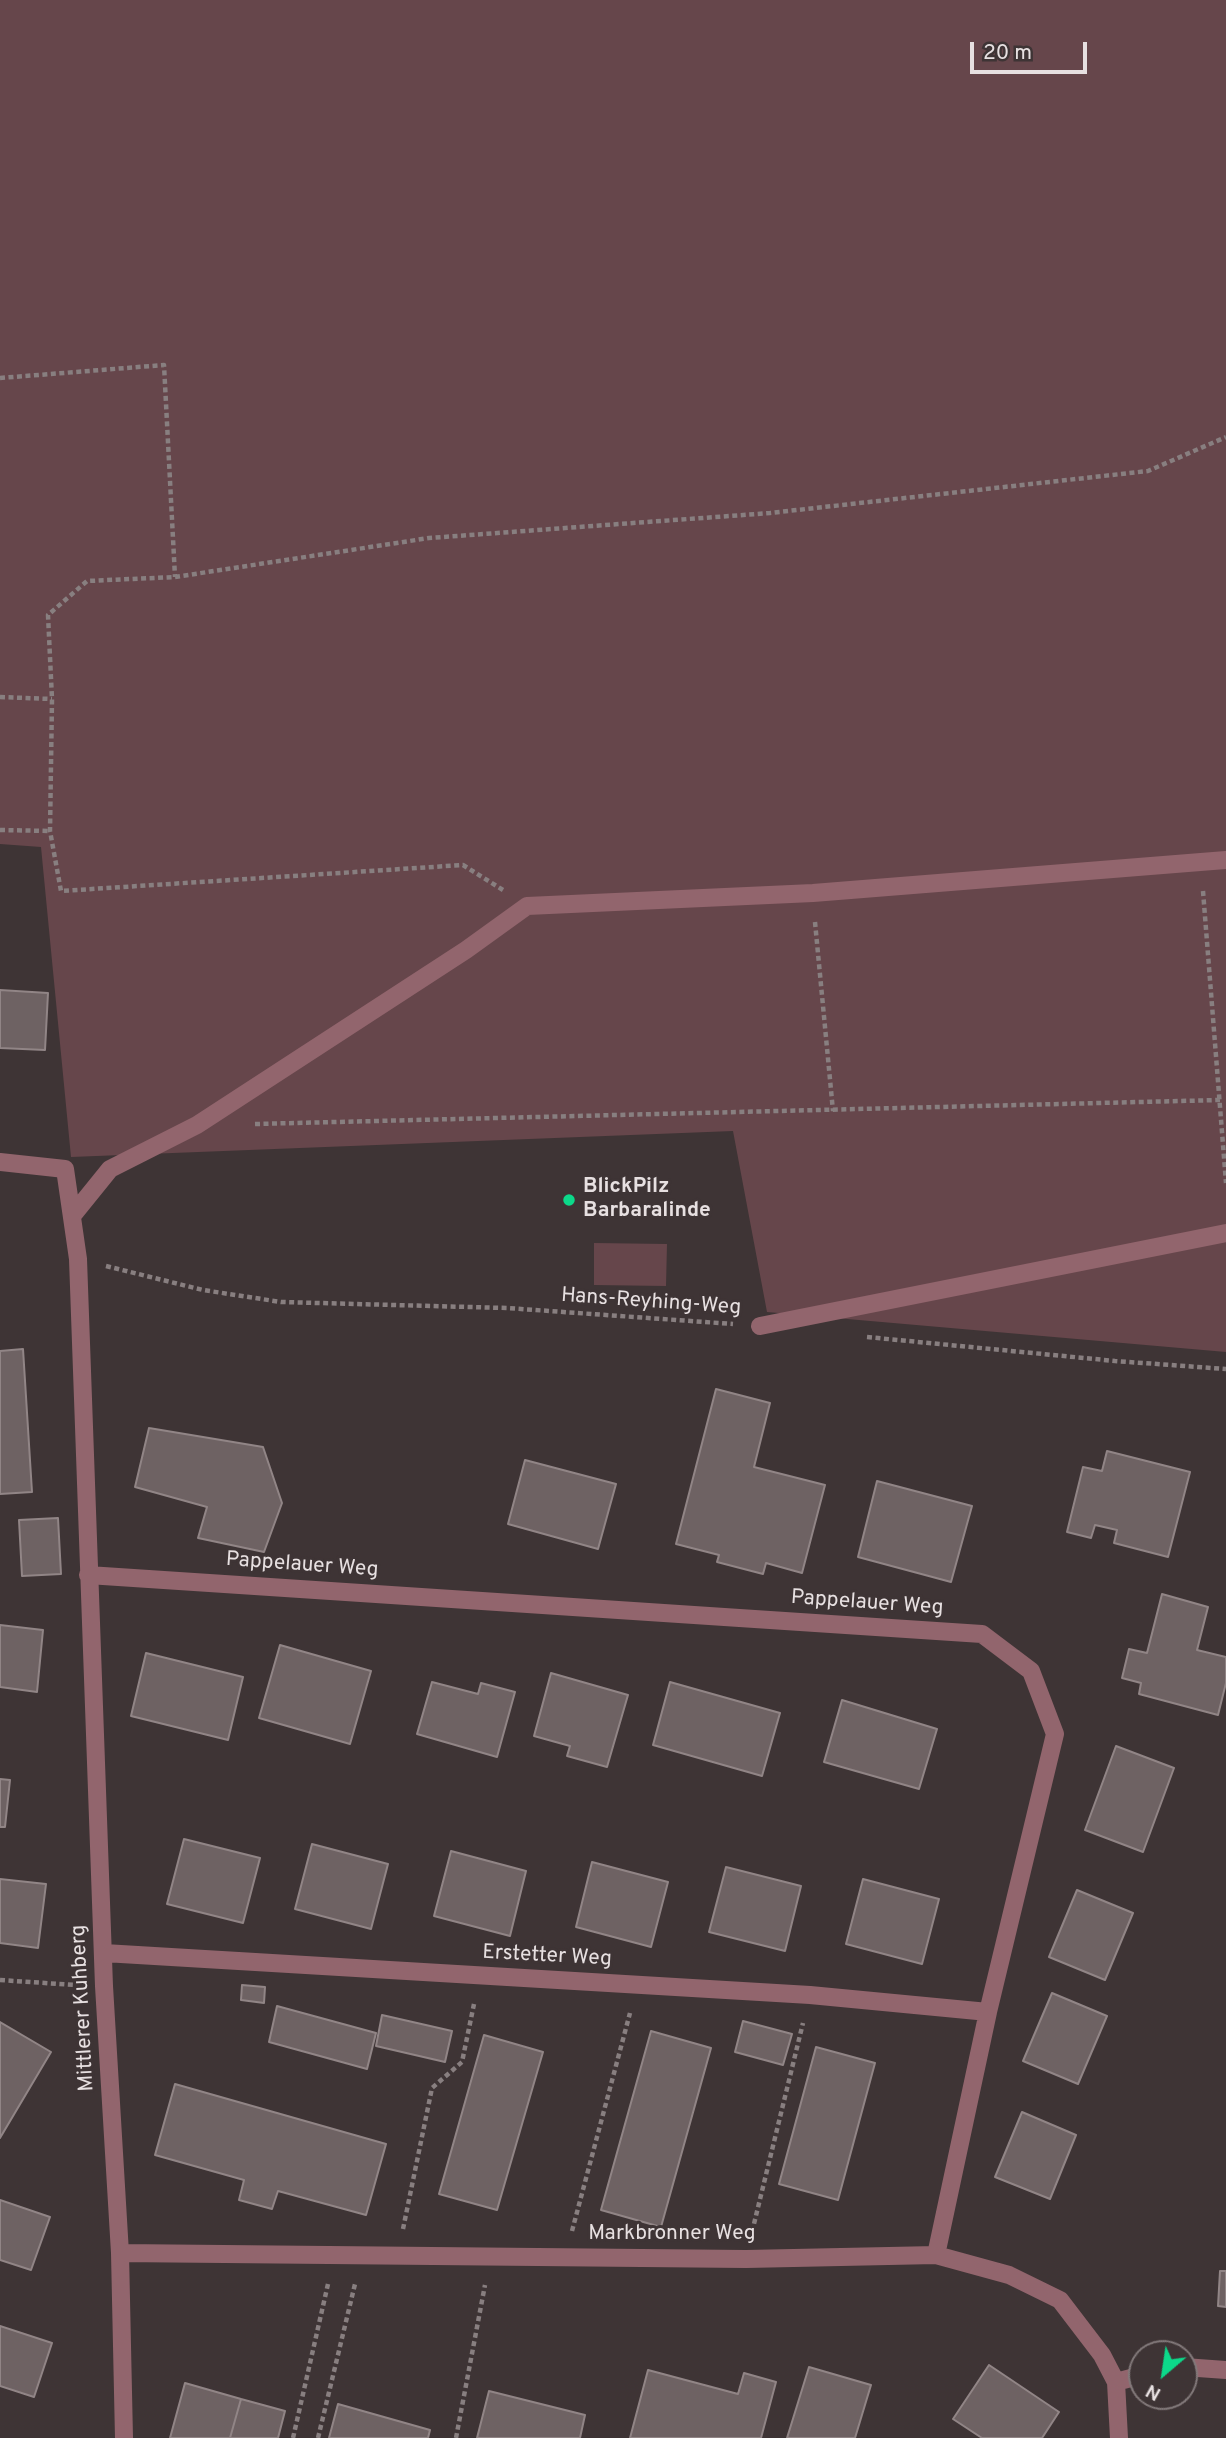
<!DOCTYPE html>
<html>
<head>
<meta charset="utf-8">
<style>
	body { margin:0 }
	#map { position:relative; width:1226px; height:2438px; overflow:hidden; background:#3e3435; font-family:Overpass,sans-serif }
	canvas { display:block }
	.north { position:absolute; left:1128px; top:2340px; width:70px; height:70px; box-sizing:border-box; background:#3e3435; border:2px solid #82797a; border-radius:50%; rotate:209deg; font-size:19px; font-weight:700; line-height:28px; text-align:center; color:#e7e0e1 }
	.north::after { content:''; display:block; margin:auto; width:24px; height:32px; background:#0cd98a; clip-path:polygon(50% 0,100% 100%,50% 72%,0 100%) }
	.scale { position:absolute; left:970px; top:42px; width:117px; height:32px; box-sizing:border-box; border:4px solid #e7e0e1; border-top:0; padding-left:9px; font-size:21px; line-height:24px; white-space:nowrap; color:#e7e0e1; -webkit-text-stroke:5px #3e3435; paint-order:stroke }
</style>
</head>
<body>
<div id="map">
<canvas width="1226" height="2438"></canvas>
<div class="north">N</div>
<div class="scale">20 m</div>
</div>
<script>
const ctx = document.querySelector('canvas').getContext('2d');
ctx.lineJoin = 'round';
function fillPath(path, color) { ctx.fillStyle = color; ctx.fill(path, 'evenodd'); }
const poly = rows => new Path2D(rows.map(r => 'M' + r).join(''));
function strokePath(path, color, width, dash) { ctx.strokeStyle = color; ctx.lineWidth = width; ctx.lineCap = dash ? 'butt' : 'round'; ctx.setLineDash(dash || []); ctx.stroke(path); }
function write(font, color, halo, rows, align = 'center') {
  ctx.font = font + ' Overpass,sans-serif'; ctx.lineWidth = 6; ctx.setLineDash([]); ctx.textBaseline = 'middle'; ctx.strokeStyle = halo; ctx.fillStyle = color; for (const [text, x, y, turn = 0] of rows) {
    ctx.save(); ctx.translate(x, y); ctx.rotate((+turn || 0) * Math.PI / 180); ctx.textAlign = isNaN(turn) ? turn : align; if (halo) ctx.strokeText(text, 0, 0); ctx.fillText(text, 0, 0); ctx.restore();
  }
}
fillPath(poly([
	[0,0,1226,0,1226,1352,767,1312,733,1131,71,1157,41,847,0,844],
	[594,1243,667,1244,666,1286,594,1285]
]), '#66464b');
const building = poly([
	[0,990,48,993,45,1050,0,1048,0,990],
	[23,1349,32,1492,0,1494,0,1351,23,1349],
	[716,1389,770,1403,754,1467,825,1485,802,1573,766,1563,763,1574,717,1562,719,1555,676,1544,716,1389],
	[149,1428,263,1447,282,1503,264,1552,198,1538,207,1507,135,1487,149,1428],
	[1107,1451,1190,1472,1168,1557,1114,1543,1117,1530,1095,1525,1091,1538,1067,1532,1083,1467,1102,1471,1107,1451],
	[525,1460,616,1484,598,1549,508,1524,525,1460],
	[877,1481,972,1506,951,1582,858,1557,877,1481],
	[58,1518,61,1574,22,1576,19,1520,58,1518],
	[1162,1594,1208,1607,1197,1650,1226,1657,1226,1683,1218,1715,1139,1694,1141,1683,1122,1678,1129,1649,1147,1653,1162,1594],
	[0,1625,43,1630,37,1692,0,1687,0,1625],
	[280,1645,371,1671,350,1744,259,1718,280,1645],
	[146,1653,243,1677,228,1740,131,1716,146,1653],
	[551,1673,628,1695,607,1767,567,1756,570,1746,534,1736,551,1673],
	[432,1682,478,1694,481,1683,515,1692,497,1757,417,1734,432,1682],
	[670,1682,780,1713,762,1776,653,1745,670,1682],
	[842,1700,937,1729,919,1789,824,1762,842,1700],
	[1116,1746,1174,1768,1143,1852,1085,1830,1116,1746],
	[0,1779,10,1780,5,1827,0,1827,0,1779],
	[184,1839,260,1858,243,1923,167,1904,184,1839],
	[312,1844,388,1864,371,1929,295,1909,312,1844],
	[451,1851,526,1871,510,1936,434,1916,451,1851],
	[592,1862,668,1882,651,1947,576,1927,592,1862],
	[726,1867,801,1886,785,1951,709,1932,726,1867],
	[0,1879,46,1884,38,1948,0,1943,0,1879],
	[863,1879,939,1899,922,1964,846,1944,863,1879],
	[1077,1890,1133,1913,1105,1980,1049,1957,1077,1890],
	[242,1985,265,1987,264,2003,241,2000,242,1985],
	[1052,1993,1107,2016,1078,2084,1023,2061,1052,1993],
	[277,2006,376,2033,367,2069,269,2042,277,2006],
	[382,2015,452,2031,445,2062,376,2046,382,2015],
	[743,2021,792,2034,783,2065,735,2052,743,2021],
	[0,2022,51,2052,0,2138,0,2022],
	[651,2031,711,2048,661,2227,601,2210,651,2031],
	[484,2035,543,2052,497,2210,439,2194,484,2035],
	[816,2047,875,2063,838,2200,779,2184,816,2047],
	[175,2084,386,2144,366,2215,278,2191,272,2209,239,2200,244,2180,155,2155,175,2084],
	[1022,2112,1076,2135,1050,2199,995,2177,1022,2112],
	[0,2200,50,2217,31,2270,0,2260,0,2200],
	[1220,2271,1226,2271,1226,2307,1218,2306,1220,2271],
	[0,2326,52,2343,34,2397,0,2386,0,2326],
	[989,2365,1059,2412,1042,2438,982,2438,953,2419,989,2365],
	[809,2367,871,2385,855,2438,787,2438,809,2367],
	[648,2370,738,2394,744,2373,776,2382,761,2438,630,2438,648,2370],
	[185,2383,241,2399,230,2438,170,2438,185,2383],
	[489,2391,585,2415,580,2438,477,2438,489,2391],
	[241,2399,285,2411,278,2438,230,2438,241,2399],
	[338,2404,430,2430,428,2438,329,2438,338,2404]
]);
fillPath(building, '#6e6263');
strokePath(building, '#918586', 2);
strokePath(poly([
	[0,378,164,365,175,577],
	[0,697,52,699],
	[0,830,50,831],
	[503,890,463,865,61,891,50,831,52,699,48,615,87,581,175,577,429,538,770,513,1148,471,1226,437],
	[1203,891,1226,1183],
	[815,922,833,1111],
	[255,1124,1220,1100],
	[106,1266,203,1290,281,1302,507,1308,733,1324],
	[867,1337,1115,1361,1226,1369],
	[0,1980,75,1985],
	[403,2229,432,2088,462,2062,474,2004],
	[572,2231,630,2013],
	[752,2232,803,2023],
	[293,2438,328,2284],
	[318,2438,355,2284],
	[456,2438,485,2285]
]), '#887f80', 4.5, [5, 3.5]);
strokePath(poly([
	[0,1162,65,1169,78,1259,104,1986,120,2253,124,2438],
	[72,1216,110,1169,197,1125,466,950,527,906,813,893,1226,860],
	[760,1326,1226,1233],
	[88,1575,982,1634,1031,1671,1055,1734,988,2012,936,2255],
	[104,1953,810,1995,988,2012],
	[120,2253,746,2259,936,2255,1009,2275,1060,2300,1102,2355,1116,2382,1119,2438],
	[1184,2367,1226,2370],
	[1116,2382,1142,2375]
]), '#92656d', 18);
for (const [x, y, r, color] of [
	[569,1200,7,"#0cd98a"]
]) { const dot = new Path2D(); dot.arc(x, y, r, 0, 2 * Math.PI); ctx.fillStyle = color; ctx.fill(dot); strokePath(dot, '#3e3435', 2.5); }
write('bold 21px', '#e7e0e1', '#3e3435', [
	["BlickPilz",583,1188],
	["Barbaralinde",583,1212]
], 'left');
write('21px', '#e7e0e1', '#3e3435', [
	["Hans-Reyhing-Weg",651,1303,4],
	["Pappelauer Weg",302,1566,4],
	["Pappelauer Weg",867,1604,4],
	["Erstetter Weg",547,1957,3],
	["Mittlerer Kuhberg",84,2008,-93],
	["Markbronner Weg",672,2235]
]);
</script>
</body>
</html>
